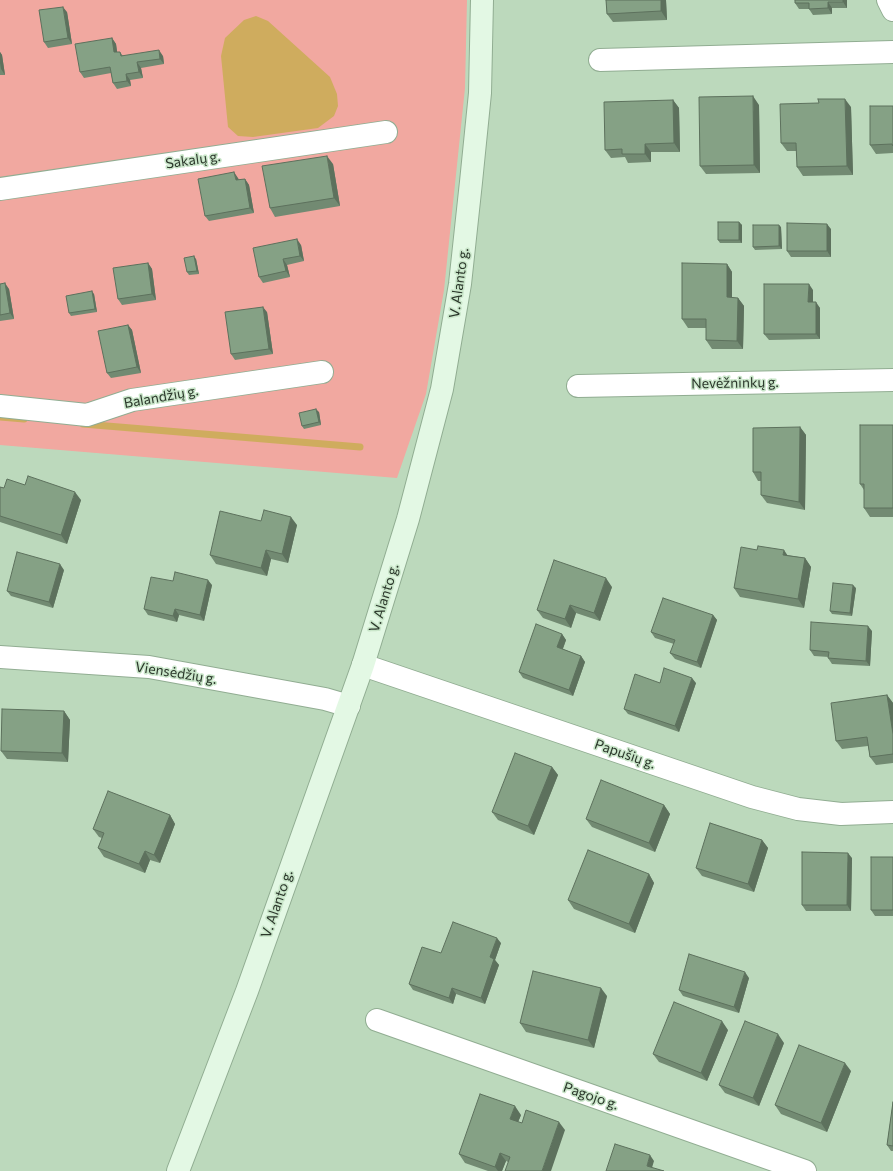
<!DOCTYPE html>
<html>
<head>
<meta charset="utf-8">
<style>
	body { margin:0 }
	canvas { display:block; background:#bcd9bc }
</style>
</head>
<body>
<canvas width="893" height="1171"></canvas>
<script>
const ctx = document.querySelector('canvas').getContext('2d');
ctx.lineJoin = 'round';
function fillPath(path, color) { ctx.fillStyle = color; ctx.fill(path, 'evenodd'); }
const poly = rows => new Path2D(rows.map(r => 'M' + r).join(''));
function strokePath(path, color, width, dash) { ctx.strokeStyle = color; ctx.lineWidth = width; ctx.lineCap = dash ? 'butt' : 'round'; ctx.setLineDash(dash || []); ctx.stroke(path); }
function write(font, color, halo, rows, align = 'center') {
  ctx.font = font + ' Commissioner,sans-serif'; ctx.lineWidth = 3; ctx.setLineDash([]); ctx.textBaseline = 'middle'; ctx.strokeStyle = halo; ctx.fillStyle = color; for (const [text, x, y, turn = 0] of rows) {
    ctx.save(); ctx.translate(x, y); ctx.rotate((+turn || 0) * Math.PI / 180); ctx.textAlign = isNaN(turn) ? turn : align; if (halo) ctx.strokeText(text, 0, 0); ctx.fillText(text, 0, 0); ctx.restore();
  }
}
fillPath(poly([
	[0,0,467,0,465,88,444,290,426,394,397,478,0,445]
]), '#f1a8a0');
fillPath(poly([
	[256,16,268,21,330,77,337,94,338,106,334,116,318,128,253,137,238,136,228,127,221,56,225,38,244,20]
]), '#cfac5e');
strokePath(poly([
	[0,417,24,419],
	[83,424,360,447]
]), '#cfac5e', 7);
const street = poly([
	[888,0,893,10],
	[600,60,893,52],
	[0,189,386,132],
	[578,386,893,380],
	[0,406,87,415,132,400,322,372],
	[0,657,149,667,325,699,349,706],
	[363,665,752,797,798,809,841,814,893,812],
	[377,1020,805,1171]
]);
const secondary = poly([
	[178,1171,247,991,363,665,408,519,442,389,460,284,471,182,480,93,482,0]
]);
strokePath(street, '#91ad92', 24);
strokePath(secondary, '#91ad92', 24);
strokePath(street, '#fff', 22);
strokePath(secondary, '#e3f8e4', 22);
fillPath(poly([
	[606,0,666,0,667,20,613,22,607,14],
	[847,0,847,8,832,8,832,14,813,15,809,9,799,9,795,3],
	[67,12,72,44,48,48,44,42],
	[112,38,116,44,117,52,120,52,123,56,163,56,164,64,141,68,143,78,130,80,131,86,117,89,113,83,111,73,84,78,80,72],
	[0,52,2,55,5,75,0,75],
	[673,100,679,108,680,152,651,152,651,162,628,163,625,157,611,158,605,150],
	[759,105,760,173,706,174,700,166],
	[893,106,893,153,876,154,870,145],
	[851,107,853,175,803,176,797,167,797,151,787,151,781,143],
	[333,164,340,206,275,217,270,208],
	[238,178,239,180,245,179,249,185,254,213,209,221,205,216],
	[739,222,742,225,742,243,720,243,718,240],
	[781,227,782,249,755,250,753,247],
	[831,229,831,257,791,257,787,251],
	[301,245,304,261,287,265,290,277,263,283,259,277],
	[196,259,199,274,189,275,187,272],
	[148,263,152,269,156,300,122,305,118,299],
	[727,264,732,272,732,298,738,298,744,306,743,349,712,349,706,340,706,328,688,328,682,319],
	[0,284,9,289,14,319,0,321],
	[813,290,813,302,820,308,820,339,769,340,764,334],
	[94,294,97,312,71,316,69,313],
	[267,312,273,354,235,360,231,354],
	[128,325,132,330,141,373,111,378,107,373],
	[319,412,321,425,304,429,302,426],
	[893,425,893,517,870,517,864,508,864,490,860,484],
	[800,427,806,435,805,510,767,503,761,495,761,481,758,481,753,472],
	[25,485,81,500,67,544,0,522,0,487,4,488],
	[261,521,297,525,288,563,271,559,267,576,216,564,210,555],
	[787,555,805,558,811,567,804,608,740,597,734,588],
	[64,570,53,608,11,596,7,591],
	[173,581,212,585,204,621,179,615,177,622,148,615,144,609],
	[612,587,600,621,576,613,571,628,543,618,537,610],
	[856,588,852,616,832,614,830,611],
	[713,615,717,620,701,668,675,659,670,653,674,644,655,638,651,632],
	[872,631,870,666,832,664,828,658,829,657,814,656,810,650],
	[562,634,566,640,563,649,581,656,585,662,573,696,523,678,519,672],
	[660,683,696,683,679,732,628,714,624,709],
	[887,695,893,703,893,763,876,765,870,757,868,746,842,749,836,741],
	[64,711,70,720,68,762,7,759,1,751],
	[552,767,558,775,534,835,498,820,492,812],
	[664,805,670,814,655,852,592,827,586,819],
	[170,815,175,824,160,863,150,860,145,873,104,857,98,848,102,838,99,837,93,829],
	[762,840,768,848,754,892,702,876,696,868],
	[893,857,893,916,875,916,871,910],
	[852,858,851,911,806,911,802,905],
	[649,874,654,883,635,933,574,909,568,900],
	[501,943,495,960,499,965,485,1004,456,994,453,1004,413,990,409,984,441,953],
	[749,978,739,1013,683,996,679,990],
	[607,996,594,1048,526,1032,520,1023],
	[728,1030,707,1081,659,1062,653,1054],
	[784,1043,759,1106,725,1093,719,1085],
	[851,1071,827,1132,781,1114,775,1105],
	[893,1102,893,1151,891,1151,887,1145],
	[521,1115,518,1122,522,1123,565,1130,508,1162,506,1161,502,1171,488,1171,465,1163,459,1154]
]), '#728a72');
fillPath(poly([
	[661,0,666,0,667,20,661,11],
	[843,0,847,0,847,8,843,2],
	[828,2,832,8,832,14,828,8],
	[63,7,67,12,72,44,68,38],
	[112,38,116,44,118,58,114,52],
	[159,50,163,56,164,64,160,59],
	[0,52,2,55,5,75,1,69,0,63],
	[137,62,141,68,143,78,139,72],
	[126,74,130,80,131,86,127,81],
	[753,96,759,105,760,173,754,165],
	[845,99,851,107,853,175,847,166],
	[673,100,679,108,680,152,674,143],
	[645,144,651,152,651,162,645,154],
	[327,156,333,164,340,206,334,198],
	[234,172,238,178,240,186,236,180],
	[245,179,249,185,254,213,250,208],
	[739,222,742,225,742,243,739,240],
	[827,224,831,229,831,257,827,251],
	[779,225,781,227,782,249,779,246],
	[297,239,301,245,304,261,300,256],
	[194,256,196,259,199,274,197,271],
	[283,259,287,265,290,277,286,271],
	[148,263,152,269,156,300,152,294],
	[727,264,732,272,732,306,727,297],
	[5,283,9,289,14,319,10,313],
	[809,284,813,290,813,308,808,302],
	[92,291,94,294,97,312,95,309],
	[738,298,744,306,743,349,737,341],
	[816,302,820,308,820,339,816,334],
	[263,307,267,312,273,354,269,349],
	[128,325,132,330,141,373,137,367],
	[316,409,319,412,321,425,319,422],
	[800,427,806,435,805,510,799,502],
	[75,492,81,500,67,544,61,535],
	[291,517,297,525,288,563,282,554],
	[266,550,271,559,267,576,261,568],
	[784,550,790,559,783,555],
	[805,558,811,567,804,608,798,599],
	[60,564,64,570,53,608,49,602],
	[606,578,612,587,600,621,594,613],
	[208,580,212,585,204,621,200,615],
	[853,585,856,588,852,616,850,613],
	[570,605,576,613,571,628,565,619],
	[175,609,179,615,177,622,173,616],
	[713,615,717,620,701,668,697,662],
	[868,626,872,631,870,666,866,661],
	[562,634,566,640,561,653,557,647],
	[581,656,585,662,573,696,569,690],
	[692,678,696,683,679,732,675,726],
	[887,695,893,703,893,734],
	[64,711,70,720,68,762,62,753],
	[552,767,558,775,534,835,528,826],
	[664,805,670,814,655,852,649,843],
	[170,815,175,824,160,863,154,855],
	[762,840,768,848,754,892,748,884],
	[145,851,150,860,145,873,139,864],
	[848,853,852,858,851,911,847,905],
	[649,874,654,883,635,933,629,924],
	[497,938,501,943,495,960,499,965,485,1004,481,998,490,957],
	[745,972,749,978,739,1013,734,1007],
	[452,988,456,994,453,1004,449,998],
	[601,988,607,996,594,1048,588,1040],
	[722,1021,728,1030,707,1081,701,1073],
	[778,1034,784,1043,759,1106,753,1098],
	[845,1063,851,1071,827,1132,821,1123],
	[515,1106,521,1115,516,1127,510,1119],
	[559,1122,565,1130,551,1171,542,1171],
	[500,1153,506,1161,502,1171,498,1171,495,1167],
	[650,1155,654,1161,651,1171,647,1166]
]), '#5d715d');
const building = poly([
	[606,0,661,0,661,11,607,14,606,0],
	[795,0,843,0,843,2,828,2,828,8,809,9,809,3,795,3,795,0],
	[63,7,68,38,44,42,39,10,63,7],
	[112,38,114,52,120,52,121,56,159,50,160,59,137,62,139,72,126,74,127,81,113,83,110,67,80,72,75,44,112,38],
	[753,96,754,165,700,166,699,97,753,96],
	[818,99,845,99,847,166,797,167,796,143,781,143,780,104,819,103,818,99],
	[673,100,674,143,645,144,645,154,622,154,622,149,605,150,604,102,673,100],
	[870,106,893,106,893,146,892,144,870,145,870,106],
	[327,156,334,198,270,208,262,166,327,156],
	[234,172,236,180,245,179,250,208,205,216,198,179,234,172],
	[718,222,739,222,739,240,718,240,718,222],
	[787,223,827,224,827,251,787,251,787,223],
	[753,225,779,225,779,246,753,247,753,225],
	[297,239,300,256,283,259,286,271,259,277,253,248,297,239],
	[194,256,197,271,187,272,184,258,194,256],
	[148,263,152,294,118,299,113,268,148,263],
	[682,263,727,264,727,297,738,298,737,341,706,340,706,319,682,319,682,263],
	[5,283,10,313,0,315,0,284,5,283],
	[764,284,809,284,808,302,816,302,816,334,764,334,764,284],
	[92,291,95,309,69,313,66,296,92,291],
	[263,307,269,349,231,354,225,312,263,307],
	[128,325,137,367,107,373,98,331,128,325],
	[316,409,319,422,302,426,299,413,316,409],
	[860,425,893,425,893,508,864,508,864,484,860,484,860,425],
	[800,427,799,502,761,495,761,472,753,472,753,428,800,427],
	[28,476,75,492,61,535,0,516,0,487,4,488,7,479,25,485,28,476],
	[264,510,291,517,282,554,266,550,261,568,210,555,220,511,261,521,264,510],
	[758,546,784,550,783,555,805,558,798,599,734,588,741,547,757,550,758,546],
	[17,552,60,564,49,602,7,591,17,552],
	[554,560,606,578,594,613,570,605,565,619,537,610,554,560],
	[175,572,208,580,200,615,175,609,173,616,144,609,151,577,173,581,175,572],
	[833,583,853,585,850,613,830,611,833,583],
	[663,598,713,615,697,662,670,653,675,640,651,632,663,598],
	[811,622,868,626,866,661,828,658,829,652,810,650,811,622],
	[536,624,562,634,557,647,581,656,569,690,519,672,536,624],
	[664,668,692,678,675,726,624,709,635,674,660,683,664,668],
	[887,695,893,734,893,754,870,757,867,737,836,741,831,703,887,695],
	[2,709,64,711,62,753,1,751,2,709],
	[515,753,552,767,528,826,492,812,515,753],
	[601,780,664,805,649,843,586,819,601,780],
	[108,791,170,815,154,855,145,851,139,864,98,848,104,833,93,829,108,791],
	[710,823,762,840,748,884,696,868,710,823],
	[588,850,649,874,629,924,568,900,588,850],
	[802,852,848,853,847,905,802,905,802,852],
	[871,857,893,857,893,910,871,910,871,857],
	[453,922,497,938,490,957,494,959,481,998,452,988,449,998,409,984,422,947,441,953,453,922],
	[689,954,745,972,734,1007,679,990,689,954],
	[533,971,601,988,588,1040,520,1023,533,971],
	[674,1002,722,1021,701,1073,653,1054,674,1002],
	[745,1021,778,1034,753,1098,719,1085,745,1021],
	[799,1045,845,1063,821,1123,775,1105,799,1045],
	[480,1094,515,1106,510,1119,522,1123,526,1110,559,1122,542,1171,505,1171,510,1157,500,1153,495,1167,459,1154,480,1094],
	[893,1102,893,1146,887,1145,893,1102],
	[615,1144,650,1155,647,1166,664,1171,606,1171,615,1144]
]);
fillPath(building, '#85a185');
strokePath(building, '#5d715d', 1);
write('14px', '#2b372b', '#c9e6c9', [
	["Sakalų g.",193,160,-8],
	["V. Alanto g.",459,283,-82],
	["Nevėžninkų g.",735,383,-1],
	["Balandžių g.",161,397,-10],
	["V. Alanto g.",384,598,-73],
	["Viensėdžių g.",176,673,9],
	["Papušių g.",625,754,19],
	["V. Alanto g.",277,904,-71],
	["Pagojo g.",591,1096,19]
]);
</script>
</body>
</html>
